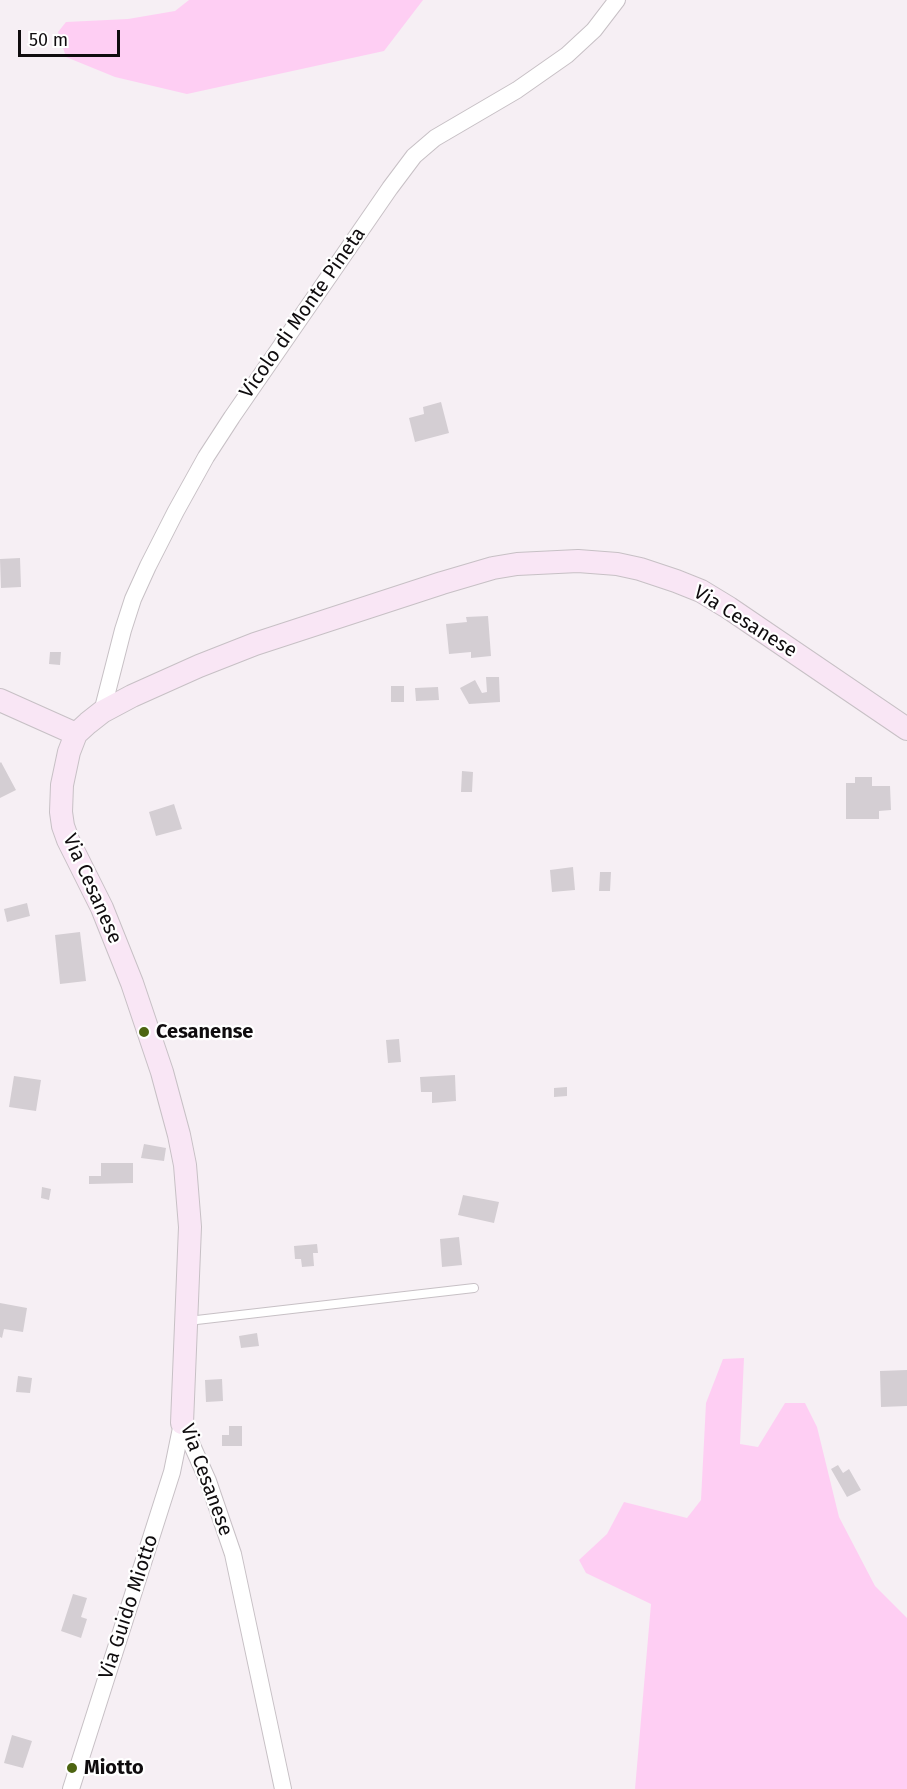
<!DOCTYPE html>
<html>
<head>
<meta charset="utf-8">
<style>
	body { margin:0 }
	#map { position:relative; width:907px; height:1789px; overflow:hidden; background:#f6eff4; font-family:"Fira Sans",sans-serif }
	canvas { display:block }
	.scale { position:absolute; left:18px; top:30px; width:102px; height:27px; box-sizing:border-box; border:3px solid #0f0c0e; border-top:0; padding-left:8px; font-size:18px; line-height:21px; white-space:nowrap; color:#0f0c0e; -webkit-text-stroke:4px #fff; paint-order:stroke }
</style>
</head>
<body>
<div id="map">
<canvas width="907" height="1789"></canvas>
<div class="scale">50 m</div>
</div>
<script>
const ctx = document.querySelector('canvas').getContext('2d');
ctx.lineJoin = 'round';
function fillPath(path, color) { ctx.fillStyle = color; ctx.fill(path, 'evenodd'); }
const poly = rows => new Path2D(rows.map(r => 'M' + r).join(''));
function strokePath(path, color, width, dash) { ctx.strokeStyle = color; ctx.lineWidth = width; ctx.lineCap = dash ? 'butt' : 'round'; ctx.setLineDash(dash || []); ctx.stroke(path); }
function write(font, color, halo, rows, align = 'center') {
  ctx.font = font + ' "Fira Sans",sans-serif'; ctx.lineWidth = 4.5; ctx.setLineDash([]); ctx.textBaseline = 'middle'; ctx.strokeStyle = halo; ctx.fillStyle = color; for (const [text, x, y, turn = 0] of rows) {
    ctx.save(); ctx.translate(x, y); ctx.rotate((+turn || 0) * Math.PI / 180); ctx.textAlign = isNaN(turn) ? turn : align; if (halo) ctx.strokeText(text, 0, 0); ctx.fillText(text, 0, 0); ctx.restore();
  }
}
fillPath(poly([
	[189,0,423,0,384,51,187,94,115,77,66,57,58,32,66,22,128,19,175,11],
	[744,1358,740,1444,758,1447,785,1403,805,1403,817,1427,839,1517,875,1586,907,1618,907,1789,635,1789,651,1604,586,1573,579,1560,607,1534,624,1502,687,1518,701,1500,706,1403,723,1359]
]), '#fecef3');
fillPath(poly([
	[441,402,449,433,415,442,409,418,424,414,423,407],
	[20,558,21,587,1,588,0,559],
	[488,616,491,656,471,658,471,652,449,654,446,624,467,622,466,617],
	[50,652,61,652,60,665,49,664],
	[486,677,499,677,500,702,469,704,460,688,475,680,482,693,487,692],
	[391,686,404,686,404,702,391,702],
	[438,687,439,700,416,701,415,688],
	[1,762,16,790,0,798,0,763],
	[462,771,473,772,472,792,461,792],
	[855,777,872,777,872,786,890,786,891,810,879,811,879,819,846,819,846,783,855,783],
	[174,804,182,829,156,836,149,812],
	[573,867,575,890,552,892,550,870],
	[600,872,611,872,610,891,599,891],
	[27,903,30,916,7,922,4,909],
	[80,932,86,981,60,984,55,935],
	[399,1039,401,1062,388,1063,386,1040],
	[455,1075,456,1101,432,1103,432,1092,421,1092,420,1077],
	[14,1076,41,1080,36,1111,9,1107],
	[567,1087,567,1096,554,1097,554,1088],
	[144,1144,166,1148,164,1161,141,1158],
	[101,1163,133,1163,133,1183,89,1184,89,1176,101,1176],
	[42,1187,51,1189,49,1200,41,1198],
	[463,1195,499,1202,494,1223,458,1215],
	[459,1237,462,1265,442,1267,440,1239],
	[317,1244,318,1253,313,1253,314,1266,302,1267,301,1259,295,1259,294,1246],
	[0,1303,27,1308,23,1332,4,1329,2,1338,0,1337],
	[257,1333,259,1346,241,1348,239,1336],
	[907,1370,907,1406,881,1407,880,1371],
	[18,1376,32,1378,30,1393,16,1392],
	[222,1379,223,1401,206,1402,205,1380],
	[229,1426,242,1426,242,1446,222,1446,222,1435,229,1435],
	[838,1465,843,1473,849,1469,861,1490,847,1497,831,1469],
	[73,1594,87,1598,81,1617,87,1619,81,1638,61,1631],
	[12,1735,32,1741,23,1768,4,1763]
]), '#d4ced3');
const lane = poly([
	[188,1321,474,1288]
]);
const street = poly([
	[102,712,123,630,133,599,148,566,176,511,206,457,232,417,390,188,414,156,435,138,517,90,567,55,594,30,617,0],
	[182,1423,208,1481,233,1554,283,1789],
	[71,1789,172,1472,182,1423]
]);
const secondary = poly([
	[0,700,76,734],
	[182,1423,190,1227,185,1165,179,1135,162,1072,132,983,102,908,68,840,63,826,61,812,62,785,69,752,76,734,88,723,102,712,132,696,199,666,255,644,442,583,493,568,517,564,578,561,617,564,640,569,676,581,701,591,729,608,907,729]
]);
strokePath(lane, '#c7c0c5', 10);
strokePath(street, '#c7c0c5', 18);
strokePath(secondary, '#c7c0c5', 24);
strokePath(lane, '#fff', 8);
strokePath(street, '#fff', 16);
strokePath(secondary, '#f9e6f5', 22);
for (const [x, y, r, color] of [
	[144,1032,6,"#4d6411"],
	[72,1768,6,"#4d6411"]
]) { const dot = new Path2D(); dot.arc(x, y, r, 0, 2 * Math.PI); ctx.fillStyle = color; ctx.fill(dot); strokePath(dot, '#fff', 2); }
write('20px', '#0f0c0e', '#fff', [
	["Vicolo di Monte Pineta",303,313,-55],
	["Via Cesanese",745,622,32],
	["Via Cesanese",92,889,66],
	["Via Cesanese",206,1480,70],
	["Via Guido Miotto",129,1607,-72]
]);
write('bold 20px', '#0f0c0e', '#fff', [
	["Cesanense",156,1032],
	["Miotto",84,1768]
], 'left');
</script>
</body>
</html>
